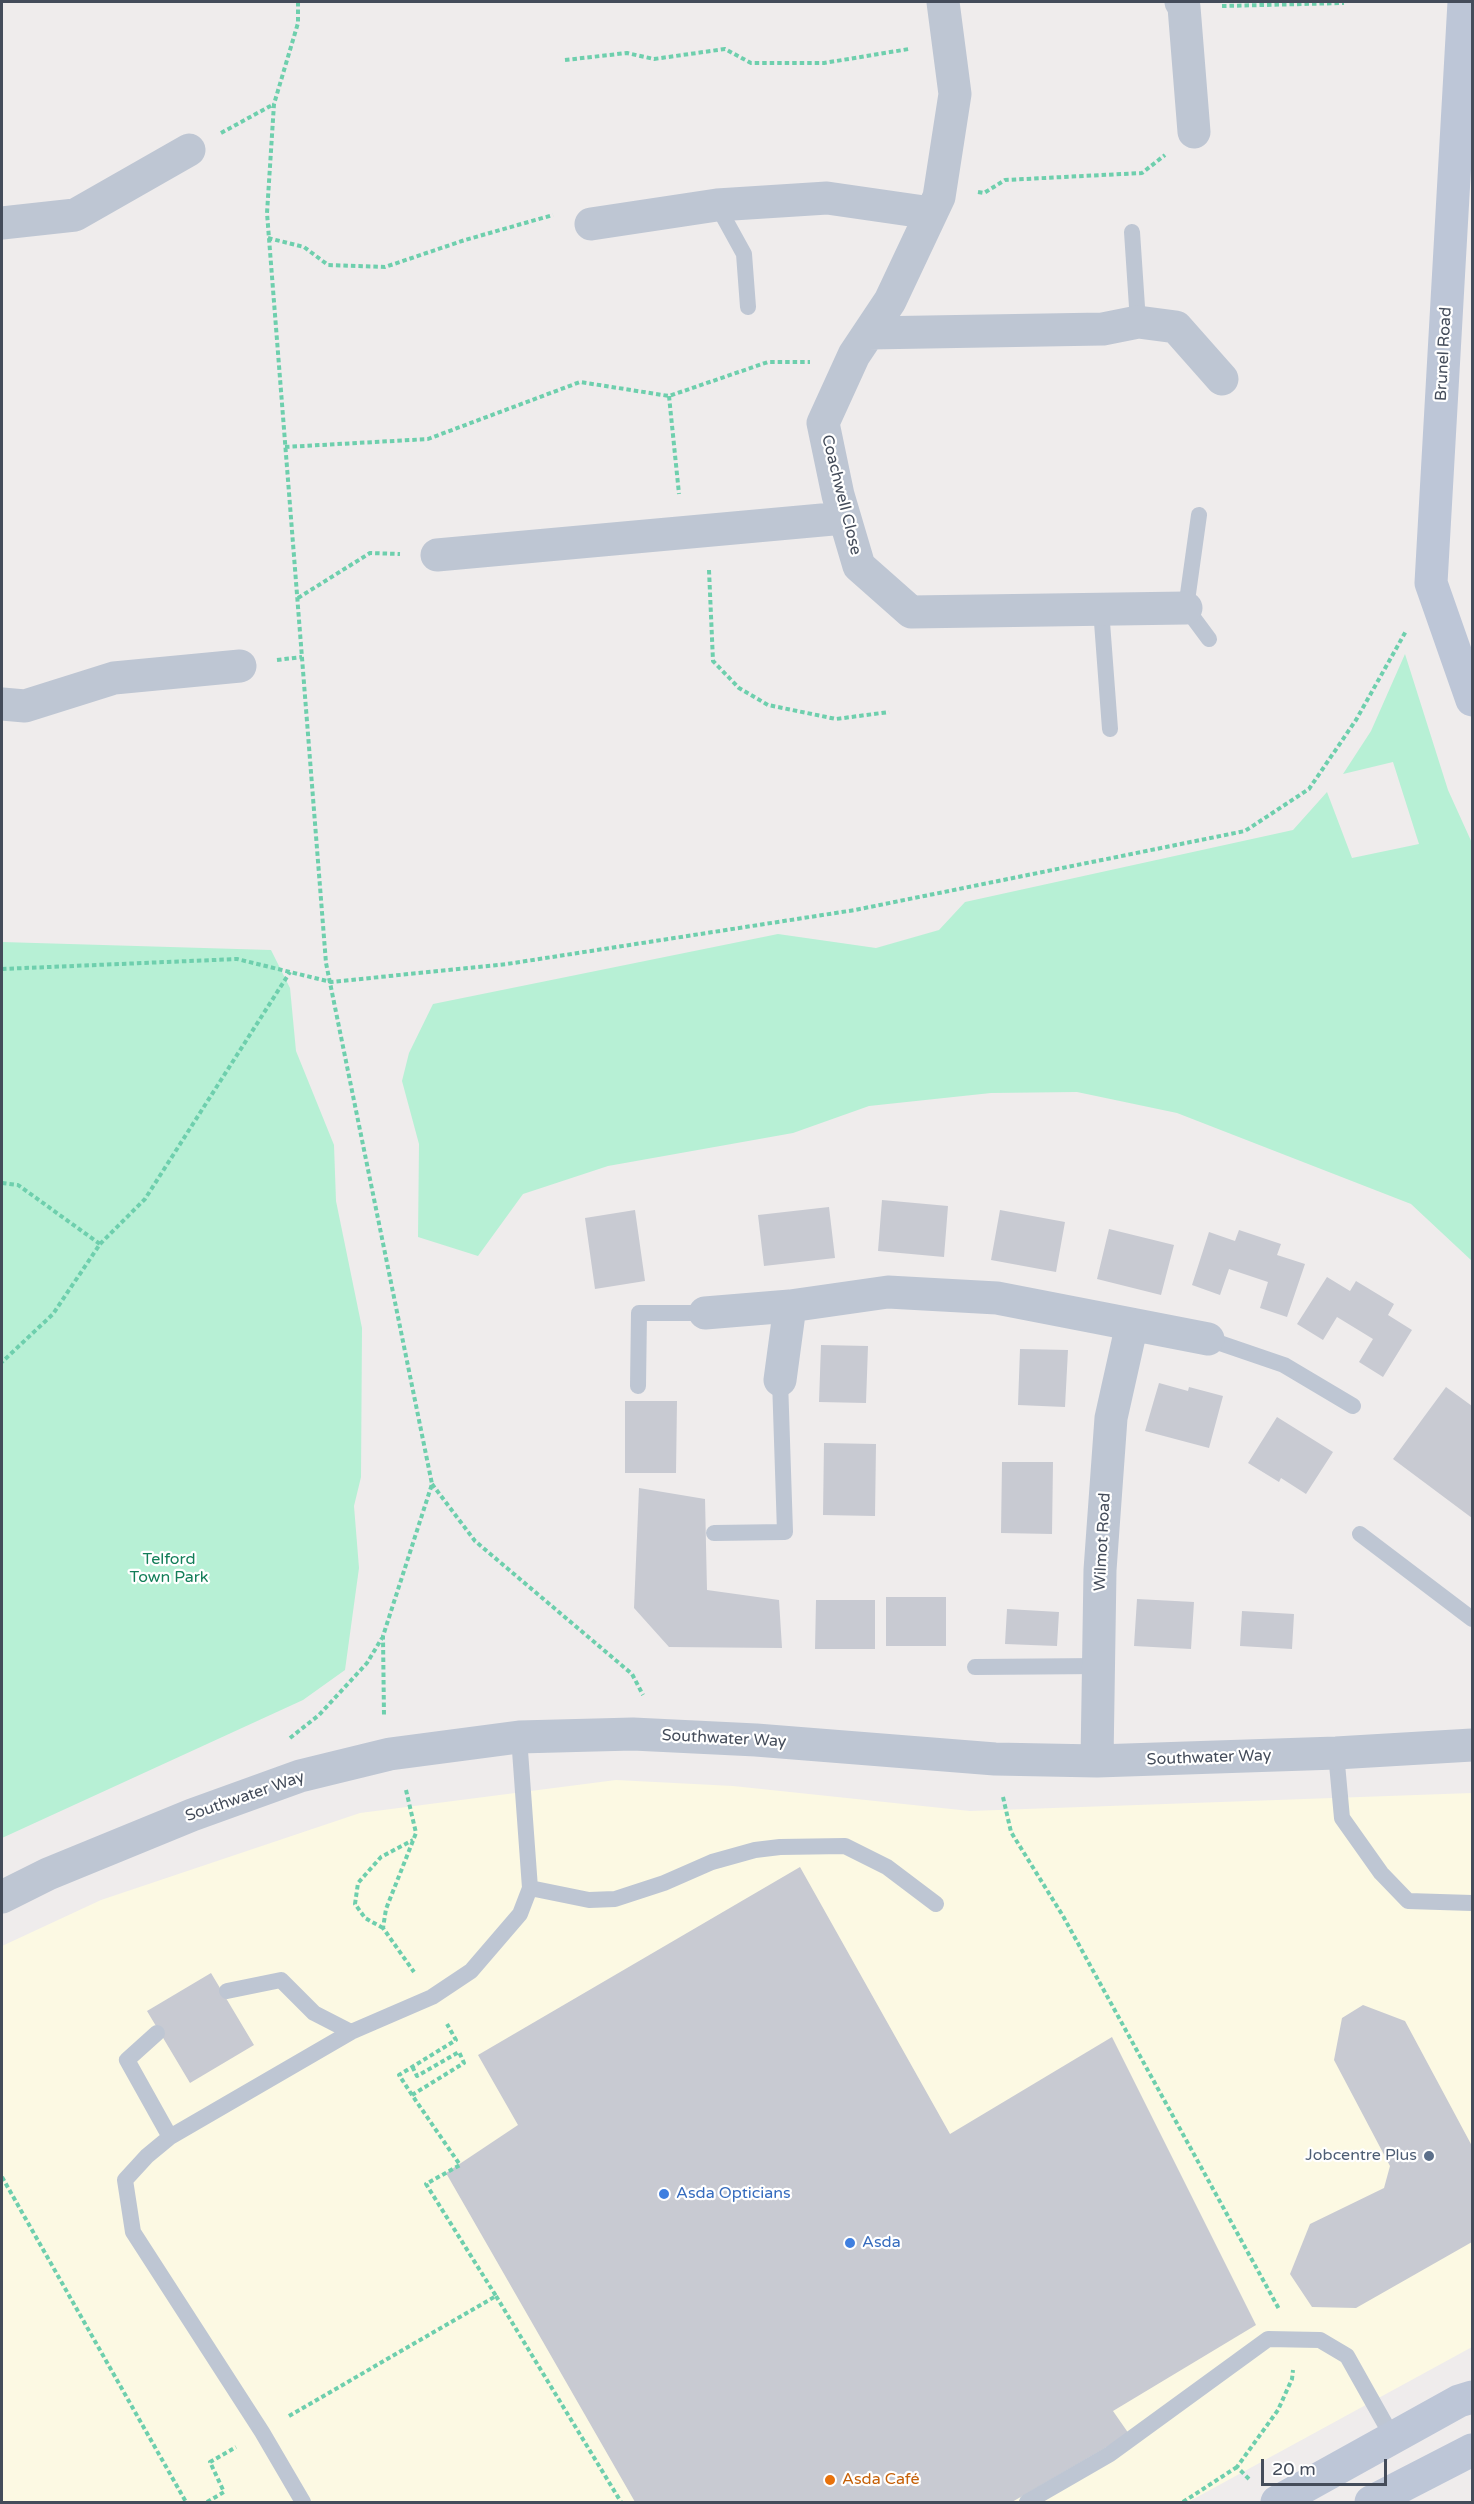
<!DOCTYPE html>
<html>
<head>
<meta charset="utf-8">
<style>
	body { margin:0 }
	#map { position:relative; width:1474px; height:2504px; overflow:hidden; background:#efecec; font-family:"Varela Round",sans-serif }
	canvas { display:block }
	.frame { position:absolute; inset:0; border:3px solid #444c5a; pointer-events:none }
	.scale { position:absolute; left:1261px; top:2459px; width:126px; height:27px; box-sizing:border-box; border:3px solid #444c5a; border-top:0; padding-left:8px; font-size:18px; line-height:21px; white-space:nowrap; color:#444c5a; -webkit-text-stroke:4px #fff; paint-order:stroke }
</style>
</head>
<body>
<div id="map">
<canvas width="1474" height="2504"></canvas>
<div class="frame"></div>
<div class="scale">20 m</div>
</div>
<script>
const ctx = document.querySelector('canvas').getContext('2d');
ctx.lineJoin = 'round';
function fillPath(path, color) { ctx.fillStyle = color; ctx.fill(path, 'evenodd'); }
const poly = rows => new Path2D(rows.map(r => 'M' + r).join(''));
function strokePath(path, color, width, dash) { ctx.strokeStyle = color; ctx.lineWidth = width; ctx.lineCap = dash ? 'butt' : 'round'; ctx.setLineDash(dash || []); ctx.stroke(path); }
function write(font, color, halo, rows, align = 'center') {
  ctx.font = font + ' "Varela Round",sans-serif'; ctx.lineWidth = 4.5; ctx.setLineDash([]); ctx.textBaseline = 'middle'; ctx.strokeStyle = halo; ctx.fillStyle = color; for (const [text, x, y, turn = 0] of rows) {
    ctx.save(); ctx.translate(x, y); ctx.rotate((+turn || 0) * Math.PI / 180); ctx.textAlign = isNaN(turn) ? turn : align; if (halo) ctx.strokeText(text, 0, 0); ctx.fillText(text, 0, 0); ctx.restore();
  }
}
fillPath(poly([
	[616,1780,733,1786,970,1811,1472,1793,1472,2347,1188,2502,2,2502,2,1946,101,1900,360,1813]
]), '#fcf9e3');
fillPath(poly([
	[1405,654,1448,790,1472,843,1472,1261,1411,1204,1177,1113,1077,1092,991,1093,869,1106,793,1133,608,1166,523,1194,478,1256,418,1237,419,1144,402,1081,409,1053,433,1004,778,934,876,948,939,930,965,902,1293,830,1327,792,1352,858,1419,844,1393,762,1343,774,1371,731],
	[2,942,271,950,290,988,296,1051,334,1145,336,1201,362,1328,361,1477,354,1506,359,1568,345,1670,303,1700,2,1838]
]), '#b7f0d5');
fillPath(poly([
	[882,1200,948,1206,944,1257,878,1251],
	[829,1207,835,1258,764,1266,758,1215],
	[635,1210,645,1281,595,1289,585,1218],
	[1000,1210,1065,1222,1056,1272,991,1260],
	[1109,1229,1174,1245,1161,1295,1097,1279],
	[1239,1230,1281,1244,1277,1255,1305,1264,1287,1317,1260,1308,1268,1282,1229,1269,1220,1295,1192,1285,1209,1232,1235,1241],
	[1327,1277,1350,1291,1356,1281,1394,1304,1388,1315,1412,1330,1383,1377,1359,1362,1373,1339,1337,1317,1323,1340,1297,1324],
	[821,1345,868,1346,866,1403,819,1402],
	[1020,1349,1068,1350,1065,1407,1018,1405],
	[1159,1383,1188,1391,1189,1387,1223,1396,1209,1448,1145,1431],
	[1446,1387,1472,1406,1472,1518,1393,1459],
	[625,1401,677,1401,676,1473,625,1473],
	[1277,1417,1333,1452,1306,1494,1281,1478,1279,1482,1248,1463],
	[824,1443,876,1444,875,1516,823,1515],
	[1002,1462,1053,1462,1052,1534,1001,1533],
	[639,1488,705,1499,707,1590,779,1600,782,1648,669,1647,634,1608],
	[886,1597,946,1597,946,1646,886,1646],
	[1137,1599,1194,1602,1191,1649,1134,1646],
	[816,1600,875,1600,875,1649,815,1649],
	[1007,1609,1059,1612,1057,1646,1005,1644],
	[1242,1611,1294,1614,1292,1649,1240,1646],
	[800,1867,950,2134,1112,2037,1256,2325,1113,2411,1129,2434,1012,2502,635,2502,446,2173,518,2125,478,2055],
	[211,1973,254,2045,190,2083,147,2011],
	[1363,2005,1405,2021,1472,2146,1472,2242,1356,2308,1312,2307,1290,2274,1310,2224,1384,2188,1390,2166,1334,2060,1342,2018]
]), '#c8cad2');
strokePath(poly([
	[298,2,298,23,274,104,267,213,326,963,432,1484,383,1636,384,1716],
	[1222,6,1344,3],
	[565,60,627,53,654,59,725,49,751,63,824,63,909,49],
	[221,133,274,104],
	[978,192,984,193,1005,180,1142,173,1165,155],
	[268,238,304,247,328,265,385,267,465,240,553,215],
	[669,396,679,494],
	[285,447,428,439,580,382,669,396,768,362,810,362],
	[709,570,713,661,739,688,768,705,836,719,889,712],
	[298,598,370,553,400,554],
	[277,660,302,657],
	[2,969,237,959,331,982,507,964,855,910,1245,831,1309,789,1356,720,1406,631],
	[2,1183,18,1185,100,1244,53,1314,2,1362],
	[100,1244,145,1199,290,972],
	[432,1484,475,1541,632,1674,643,1695],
	[290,1738,319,1715,367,1663,382,1638],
	[406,1790,416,1833,386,1909,383,1928,414,1972],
	[1003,1797,1011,1832,1063,1916,1279,2309],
	[383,1928,365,1918,355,1904,358,1883,381,1857,413,1840],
	[412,2095,399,2075,456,2040,447,2024],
	[2,2177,186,2502],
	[496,2296,621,2502],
	[289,2416,496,2296,426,2184,460,2165,412,2095,464,2063,459,2052,417,2076,412,2066],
	[1249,2479,1237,2467,1278,2410,1292,2379,1293,2370],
	[207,2502,224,2492,210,2462,236,2447],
	[1183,2502,1237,2467],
	[1471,2502,1472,2502]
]), '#6ecfad', 4, [4.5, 3]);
strokePath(poly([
	[717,205,744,254,748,307],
	[1132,232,1138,322],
	[1199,515,1186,608,1209,639],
	[1101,609,1110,729],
	[1208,1339,1284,1365,1353,1406],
	[638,1386,639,1313,705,1313],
	[714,1533,785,1532,780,1380],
	[1360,1534,1472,1619],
	[975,1667,1100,1666],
	[1336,1753,1342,1818,1381,1873,1408,1901,1472,1903],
	[530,1888,589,1900,615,1899,664,1883,712,1862,755,1850,780,1847,845,1846,887,1867,936,1904],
	[227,1991,281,1980,314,2013,351,2032],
	[157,2033,127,2060,170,2137],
	[303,2502,262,2432,133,2232,125,2180,147,2156,170,2137,351,2032,432,1997,471,1971,520,1914,530,1888,519,1737],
	[1027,2502,1110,2454,1268,2339,1320,2340,1347,2356,1393,2438]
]), '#bec6d3', 16);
strokePath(poly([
	[943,2,955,94,939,197,890,301,854,355,823,423,838,495,859,566,911,612,1186,608],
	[1181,2,1184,7,1194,132],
	[2,223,75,215,189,150],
	[591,224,717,205,827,198,931,213],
	[869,333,1103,329,1138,322,1176,327,1222,379],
	[437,555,844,518],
	[2,704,25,706,114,678,240,666],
	[705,1313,790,1306,888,1292,997,1298,1208,1339],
	[780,1380,790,1306],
	[1097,1761,1100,1570,1111,1418,1132,1324],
	[2,1897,48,1874,192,1815,300,1776,390,1754,519,1737,633,1734,756,1740,995,1759,1097,1761,1336,1753,1472,1745]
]), '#bec6d3', 33);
strokePath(poly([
	[1464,2,1431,583,1472,700],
	[1277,2502,1459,2401,1472,2397],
	[1371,2502,1472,2450]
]), '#bdc6d7', 33);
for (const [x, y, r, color] of [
	[1429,2156,6,"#5c6f8a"],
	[664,2194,6,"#3f7fe0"],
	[850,2243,6,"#3f7fe0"],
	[830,2480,6,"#e8710a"]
]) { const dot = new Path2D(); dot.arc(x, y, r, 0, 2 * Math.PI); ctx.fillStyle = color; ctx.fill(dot); strokePath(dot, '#fff', 2); }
write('16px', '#444c5a', '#fff', [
	["Brunel Road",1444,354,-87],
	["Coachwell Close",841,495,76],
	["Wilmot Road",1103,1542,-87],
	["Southwater Way",724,1739,3],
	["Southwater Way",1209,1758,-2],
	["Southwater Way",245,1797,-19]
]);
write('16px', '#127e58', '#fff', [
	["Telford",169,1560],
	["Town Park",169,1578]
]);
write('16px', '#4e5e75', '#fff', [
	["Jobcentre Plus",1417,2156]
], 'right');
write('16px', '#366cbe', '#fff', [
	["Asda Opticians",676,2194],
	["Asda",862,2243]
], 'left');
write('16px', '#c56008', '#fff', [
	["Asda Café",842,2480]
], 'left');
</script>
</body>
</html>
